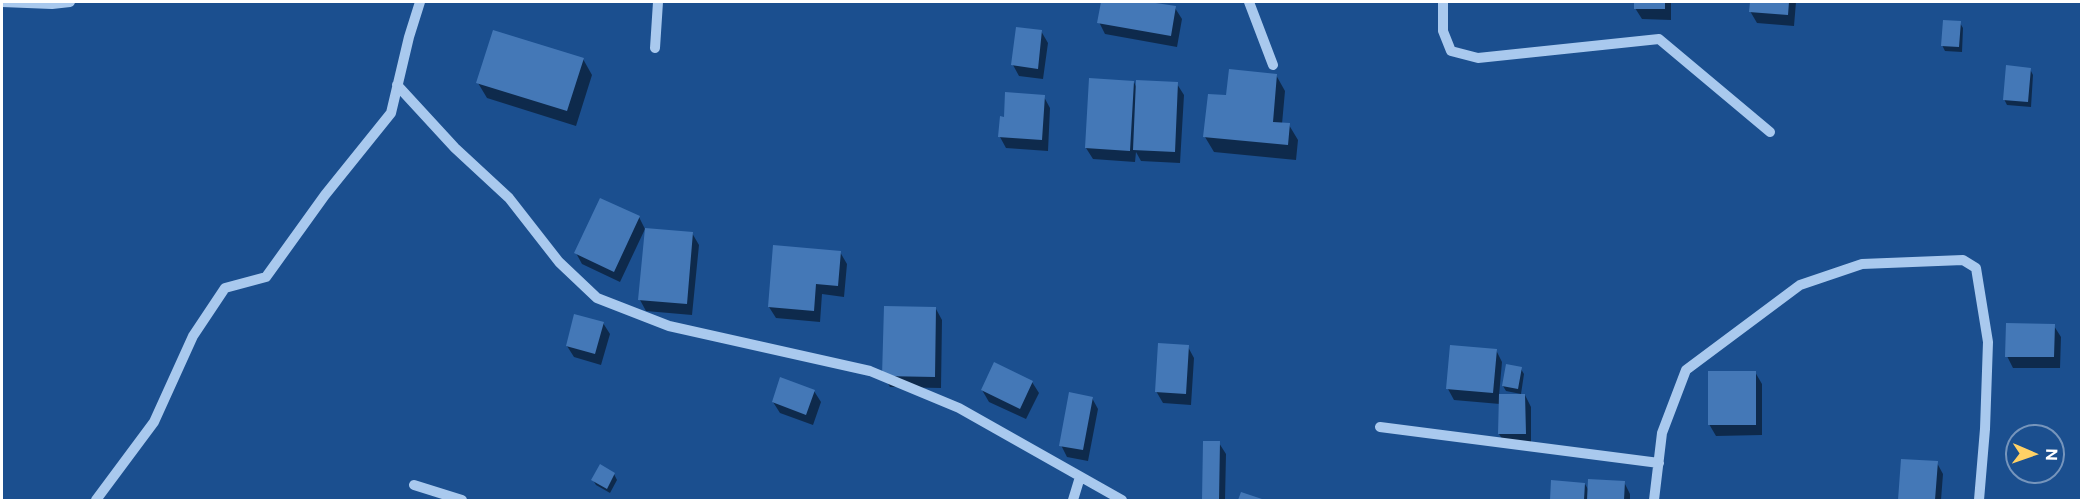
<!DOCTYPE html>
<html>
<head>
<meta charset="utf-8">
<style>
	body { margin:0 }
	#map { position:relative; width:2083px; height:502px; overflow:hidden; background:#1b4f8f; font-family:Figtree,sans-serif }
	canvas { display:block }
	.frame { position:absolute; inset:0; border:3px solid #fff; pointer-events:none }
	.north { position:absolute; left:2005px; top:424px; width:60px; height:60px; box-sizing:border-box; background:#1b4f8f; border:2px solid #7695bc; border-radius:50%; rotate:92deg; font-size:16px; font-weight:700; line-height:24px; text-align:center; color:#fff }
	.north::after { content:''; display:block; margin:auto; width:21px; height:27px; background:#ffd166; clip-path:polygon(50% 0,100% 100%,50% 72%,0 100%) }
</style>
</head>
<body>
<div id="map">
<canvas width="2083" height="502"></canvas>
<div class="frame"></div>
<div class="north">N</div>
</div>
<script>
const ctx = document.querySelector('canvas').getContext('2d');
ctx.lineJoin = 'round';
function fillPath(path, color) { ctx.fillStyle = color; ctx.fill(path, 'evenodd'); }
const poly = rows => new Path2D(rows.map(r => 'M' + r).join(''));
function strokePath(path, color, width, dash) { ctx.strokeStyle = color; ctx.lineWidth = width; ctx.lineCap = dash ? 'butt' : 'round'; ctx.setLineDash(dash || []); ctx.stroke(path); }
fillPath(poly([
	[1102,2,1141,2,1175,8,1182,19,1177,47,1105,34,1099,22],
	[1635,2,1671,2,1671,20,1642,19,1635,8],
	[1751,2,1796,2,1794,26,1757,23,1750,11],
	[1960,23,1963,28,1962,52,1945,51,1942,45],
	[1041,31,1048,43,1043,79,1019,76,1013,65],
	[583,59,592,75,576,126,487,98,478,83],
	[2030,69,2033,75,2031,107,2007,105,2004,99],
	[1276,75,1285,91,1282,124,1289,125,1298,140,1296,160,1214,152,1205,137,1228,97],
	[1134,82,1137,89,1177,84,1184,95,1180,163,1141,161,1136,152,1135,162,1093,159,1086,148],
	[1044,97,1050,108,1048,151,1006,148,1000,137,1006,118],
	[639,217,645,229,620,282,582,264,576,253],
	[692,233,699,245,692,315,646,311,640,300],
	[840,252,847,264,844,297,822,294,820,322,776,318,769,307],
	[936,309,942,320,941,388,890,387,884,376],
	[603,323,610,334,601,365,574,357,567,346],
	[2054,326,2061,337,2060,368,2013,368,2007,356],
	[1188,347,1194,358,1191,405,1163,403,1156,391],
	[1496,350,1502,362,1499,396,1525,395,1531,407,1531,445,1506,445,1499,434,1500,404,1454,400,1448,389],
	[1521,369,1524,374,1521,394,1506,391,1503,386],
	[1755,372,1762,384,1762,435,1716,436,1709,424],
	[1032,382,1039,393,1026,419,989,402,982,390],
	[814,391,821,402,813,425,780,413,773,402],
	[1092,398,1098,409,1088,461,1067,457,1061,445],
	[1204,442,1219,443,1226,454,1225,500,1203,500],
	[1902,460,1937,463,1943,474,1941,500,1899,500],
	[614,474,617,480,610,493,596,485,593,480],
	[1552,482,1585,484,1589,491,1624,482,1630,494,1630,500,1551,500]
]), '#0007');
fillPath(poly([
	[1101,2,1149,2,1176,6,1171,36,1097,23],
	[1634,2,1665,2,1665,9,1634,9],
	[1750,2,1789,2,1788,15,1749,12],
	[1943,20,1961,21,1959,47,1941,46],
	[1016,27,1042,30,1038,69,1011,65],
	[493,30,584,58,567,111,476,83],
	[2006,65,2031,68,2028,102,2003,100],
	[1229,69,1277,74,1273,122,1290,123,1288,145,1203,137,1208,94,1226,95],
	[1089,78,1134,81,1130,151,1085,148],
	[1136,80,1178,82,1175,152,1133,150],
	[1005,92,1045,95,1042,140,998,137,1000,116,1004,117],
	[600,198,640,216,614,272,574,253],
	[645,228,693,232,687,304,638,300],
	[773,245,841,251,838,286,816,284,814,311,768,307],
	[884,306,936,307,935,377,882,376],
	[574,314,604,322,595,354,566,346],
	[2006,323,2055,324,2054,357,2005,357],
	[1158,343,1189,345,1186,394,1155,392],
	[1450,345,1497,349,1493,393,1446,389],
	[994,362,1033,381,1020,409,981,390],
	[1506,364,1522,367,1518,389,1502,386],
	[1708,371,1756,371,1756,425,1708,425],
	[780,377,815,390,806,415,772,402],
	[1069,392,1093,397,1083,450,1059,446],
	[1499,394,1525,394,1526,434,1498,434],
	[1203,441,1220,441,1219,500,1202,500],
	[1901,459,1938,461,1935,500,1898,500],
	[600,464,615,473,607,489,591,480],
	[1588,479,1625,481,1624,500,1587,500],
	[1551,480,1585,483,1584,500,1550,500],
	[1241,492,1265,500,1238,500]
]), '#4478b7');
strokePath(poly([
	[2,2,52,4,70,2],
	[1249,2,1273,65],
	[1443,2,1443,31,1451,51,1478,58,1659,39,1770,132],
	[655,48,658,2],
	[397,85,455,148,509,198,559,262,597,298,669,326,870,371,959,408,1122,500],
	[1380,427,1659,463],
	[414,485,462,500],
	[96,500,154,422,193,336,225,288,266,277,325,195,391,113,409,37,420,2],
	[1073,500,1080,477],
	[1654,500,1662,433,1686,370,1800,285,1862,264,1963,260,1976,268,1988,342,1985,429,1979,500]
]), '#a9c9ee', 10);
</script>
</body>
</html>
